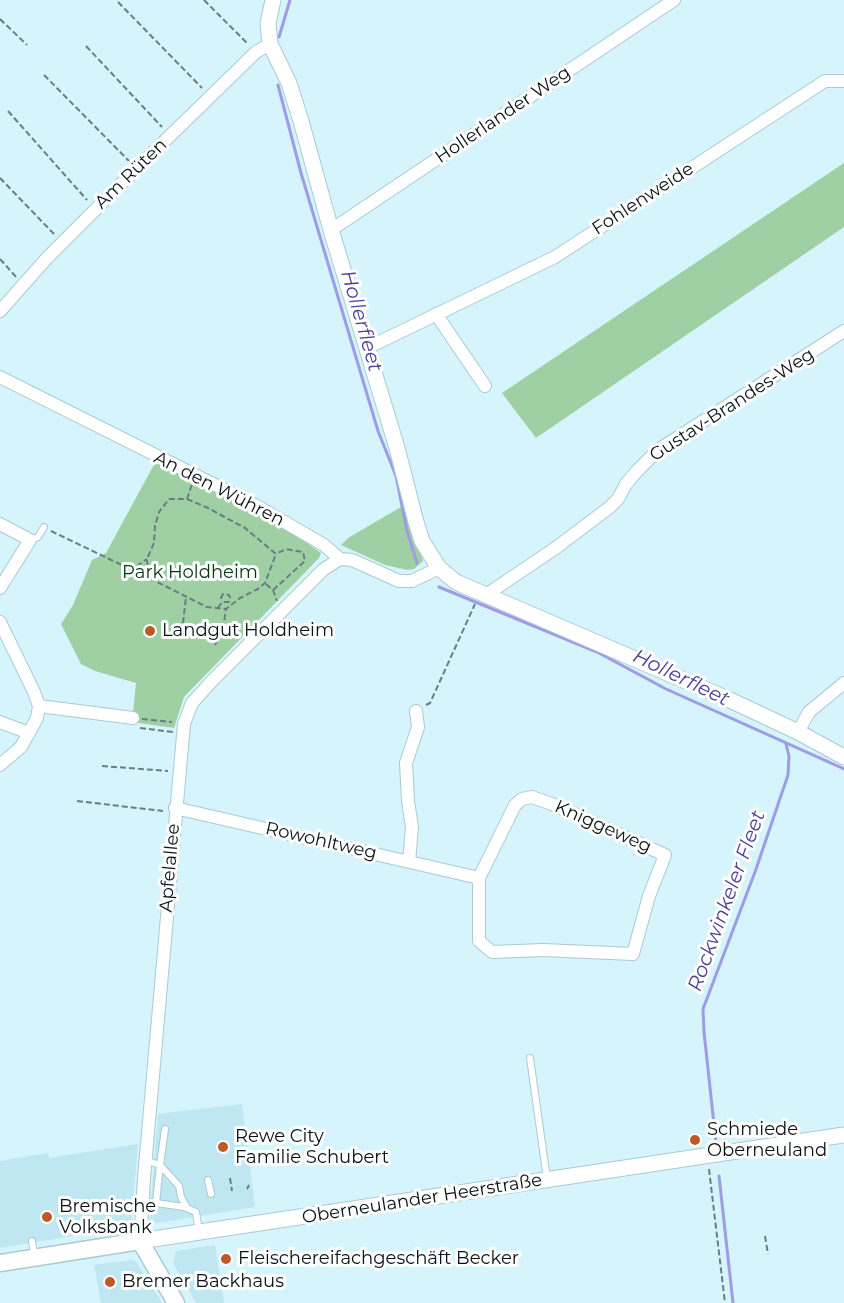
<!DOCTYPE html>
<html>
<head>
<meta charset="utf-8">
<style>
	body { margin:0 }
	canvas { display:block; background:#d5f4fc }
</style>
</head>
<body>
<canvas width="844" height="1303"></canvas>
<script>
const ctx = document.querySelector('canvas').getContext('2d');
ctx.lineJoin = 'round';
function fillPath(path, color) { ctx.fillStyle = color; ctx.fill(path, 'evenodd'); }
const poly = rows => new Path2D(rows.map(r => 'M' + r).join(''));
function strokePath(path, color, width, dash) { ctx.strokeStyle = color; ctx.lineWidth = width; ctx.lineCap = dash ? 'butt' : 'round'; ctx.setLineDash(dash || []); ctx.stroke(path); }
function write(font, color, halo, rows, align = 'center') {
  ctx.font = font + ' Montserrat,sans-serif'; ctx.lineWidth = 6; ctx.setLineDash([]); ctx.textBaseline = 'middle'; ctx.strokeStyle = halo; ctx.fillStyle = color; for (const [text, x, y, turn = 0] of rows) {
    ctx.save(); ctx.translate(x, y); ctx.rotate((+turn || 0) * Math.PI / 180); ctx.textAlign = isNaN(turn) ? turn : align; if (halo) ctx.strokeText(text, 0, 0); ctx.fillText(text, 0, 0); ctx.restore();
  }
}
fillPath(poly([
	[242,1104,255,1207,152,1224,149,1221,158,1114],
	[138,1144,131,1224,127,1227,0,1248,0,1161,48,1153,49,1158],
	[215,1245,224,1303,196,1303,173,1263,176,1251],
	[132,1260,137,1263,162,1303,101,1303,94,1265]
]), '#bfe7f1');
fillPath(poly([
	[844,163,844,227,536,438,502,393],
	[156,461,242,505,248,504,274,519,321,553,319,558,184,697,174,728,132,722,136,683,95,671,81,664,61,624,73,605,92,560,106,553],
	[406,504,423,561,414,569,407,570,385,565,341,545,348,538]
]), '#9fd0a3');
strokePath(poly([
	[279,37,290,0],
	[278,85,301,173,378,431,396,476,407,531,417,563],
	[439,587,597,652,666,689,844,769],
	[716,1143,704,1032,703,1009,755,872,788,775,789,756,786,744],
	[719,1176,733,1303]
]), '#9e9ce6', 3);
const service = poly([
	[30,540,38,537,44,527],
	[530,1058,547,1179],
	[165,1129,160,1165,179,1186,181,1197,187,1208],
	[145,1160,160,1165,156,1203],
	[208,1180,211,1194],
	[142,1201,184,1207,196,1212,199,1232],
	[32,1241,34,1255]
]);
const minor = poly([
	[331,230,674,0],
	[0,311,47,258,136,169,256,52,270,44],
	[436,314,485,386],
	[367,348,555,257,825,81,844,81],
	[0,377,257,506,324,545,340,559,352,560,399,581,412,581,439,568],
	[0,524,30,540,0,588],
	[486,595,557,547,610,507,618,499,626,484,637,471,658,450,844,331],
	[0,622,34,692,39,706,37,718,21,747,0,765],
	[39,706,133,718],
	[0,722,29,733],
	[798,732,809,712,844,683],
	[175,808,479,878,515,805,522,799,532,797,552,804,665,855,649,896,633,954,543,950,492,952,479,941,479,878],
	[409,862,412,827,408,801,406,763,418,727,416,711],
	[140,1241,144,1178,184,724,192,703,211,682,324,569,340,559]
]);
const tertiary = poly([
	[273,0,268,23,270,44,289,83,301,121,331,230,397,448,416,522,422,541,439,568,456,582,730,700,798,732,844,757],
	[140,1241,844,1135]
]);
const secondary = poly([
	[0,1263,140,1241,176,1303]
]);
strokePath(service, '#abc9d1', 8);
strokePath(minor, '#abc9d1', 14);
strokePath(tertiary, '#abc9d1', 17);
strokePath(secondary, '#abc9d1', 19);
strokePath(poly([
	[204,0,248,44],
	[118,2,202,88],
	[0,19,27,45],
	[86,46,162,127],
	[44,75,129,161],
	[8,111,87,200],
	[0,178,54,234],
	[0,259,17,278],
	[187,499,208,508,245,528,276,554,265,583,258,589,240,598,226,609,207,607,151,579,148,570,147,559,154,543,155,526,159,512,169,499,187,499,192,484],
	[51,531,151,579],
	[128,569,137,566,147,559],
	[266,584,273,590,277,601],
	[273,590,305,561,303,552,286,549,276,554],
	[218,608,222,602,229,602,230,597,229,595,223,594,221,598,222,602],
	[182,632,186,597],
	[215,645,223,630,226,609],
	[426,705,430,703,475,604],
	[142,719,172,722],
	[140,728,173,732],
	[102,766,168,771],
	[77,801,163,811],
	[709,1169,725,1303],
	[230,1178,232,1191],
	[247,1189,249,1185],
	[765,1236,768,1254]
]), '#697d82', 2, [6, 3]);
strokePath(service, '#fff', 6);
strokePath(minor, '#fff', 12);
strokePath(tertiary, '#fff', 15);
strokePath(secondary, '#fff', 16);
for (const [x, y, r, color] of [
	[150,631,6,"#be5927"],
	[695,1140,6,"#be5927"],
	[223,1147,6,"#be5927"],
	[47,1217,6,"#be5927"],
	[226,1259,6,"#be5927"],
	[110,1282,6,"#be5927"]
]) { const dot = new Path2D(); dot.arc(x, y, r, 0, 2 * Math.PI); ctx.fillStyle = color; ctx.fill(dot); strokePath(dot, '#fff', 2); }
write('18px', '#071214', '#fff', [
	["Hollerlander Weg",503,115,-34],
	["Am Rüten",131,174,-44],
	["Fohlenweide",643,199,-33],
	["Gustav-Brandes-Weg",732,405,-33],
	["An den Wühren",219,489,27],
	["Kniggeweg",603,827,24],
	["Rowohltweg",321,841,13],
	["Apfelallee",170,868,-85],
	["Oberneulander Heerstraße",422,1199,-9]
]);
write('18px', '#053711', '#fff', [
	["Park Holdheim",190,573]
]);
write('18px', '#071214', '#fff', [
	["Landgut Holdheim",162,631],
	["Schmiede",707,1130],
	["Oberneuland",707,1151],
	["Rewe City",235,1137],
	["Familie Schubert",235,1158],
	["Bremische",59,1207],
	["Volksbank",59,1228],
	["Fleischereifachgeschäft Becker",238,1259],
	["Bremer Backhaus",122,1282]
], 'left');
write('italic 20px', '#4a4096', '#fff', [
	["Hollerfleet",361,321,74],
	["Hollerfleet",681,678,26],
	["Rockwinkeler Fleet",727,901,-70]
]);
</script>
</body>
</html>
